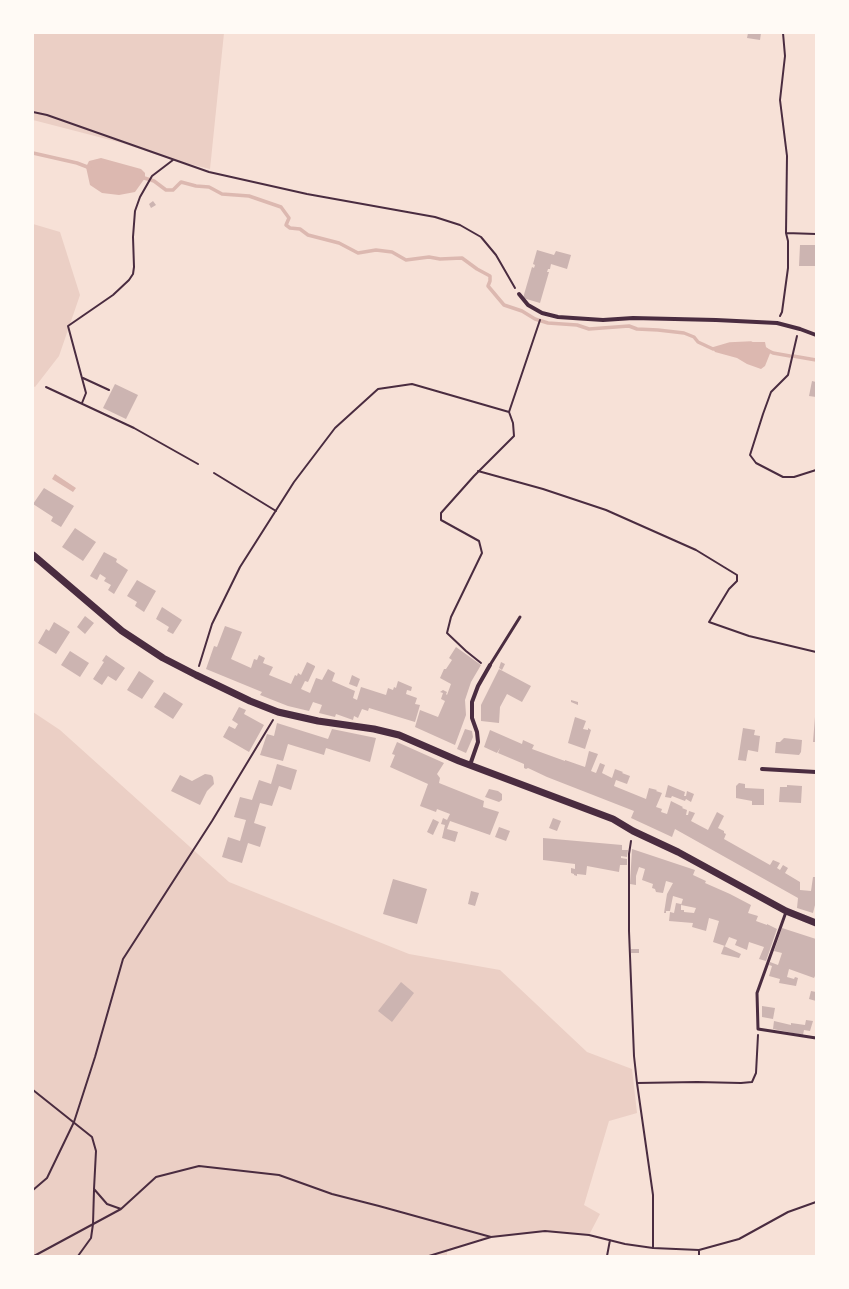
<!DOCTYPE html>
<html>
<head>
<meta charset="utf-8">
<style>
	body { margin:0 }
	#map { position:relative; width:849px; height:1289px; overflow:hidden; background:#f7e1d7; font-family:"Alegreya Sans",sans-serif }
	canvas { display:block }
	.frame { position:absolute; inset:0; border:34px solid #fffaf5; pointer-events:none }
</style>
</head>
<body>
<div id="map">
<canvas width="849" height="1289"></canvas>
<div class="frame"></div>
</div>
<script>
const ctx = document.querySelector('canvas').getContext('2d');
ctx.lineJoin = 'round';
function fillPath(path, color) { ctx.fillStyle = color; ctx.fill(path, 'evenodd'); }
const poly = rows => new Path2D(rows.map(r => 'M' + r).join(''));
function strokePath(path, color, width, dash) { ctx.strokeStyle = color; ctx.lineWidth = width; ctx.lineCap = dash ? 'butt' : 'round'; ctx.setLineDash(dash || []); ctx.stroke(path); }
fillPath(poly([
	[33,33,224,33,210,169,173,160,122,143,33,120],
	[33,224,60,232,80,295,59,356,35,387,33,386],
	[33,712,60,730,229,882,409,954,500,970,587,1052,632,1069,637,1113,609,1121,584,1205,600,1214,589,1235,545,1231,491,1237,447,1250,447,1256,33,1256]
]), '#ebcfc5');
fillPath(poly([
	[101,158,141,169,145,173,145,178,135,192,119,195,102,193,90,185,86,167,89,161],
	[749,342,765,342,766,347,771,351,765,366,761,369,747,364,737,358,715,352,713,349,730,344],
	[55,474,76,488,73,492,52,479]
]), '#dcb8b0');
strokePath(poly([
	[33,153,77,163,90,168],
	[141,177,154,181,166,190,173,190,181,182,196,186,209,187,222,194,249,196,281,207,289,218,286,225,290,228,300,229,308,235,339,243,358,253,376,250,392,252,406,260,429,257,440,259,462,258,477,269,490,276,490,281,488,286,504,305,522,311,535,319,548,323,577,325,589,329,629,326,637,329,658,330,684,333,694,337,698,342,713,349,730,344,751,343],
	[767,350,773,353,790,356],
	[793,356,816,360]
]), '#dcb8b0', 3.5);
fillPath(poly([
	[748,33,761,33,760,40,747,38],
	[153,201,156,205,151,208,149,204],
	[800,245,816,245,816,266,799,266],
	[537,250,554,255,556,251,571,255,567,269,551,264,550,269,548,269,547,272,549,272,540,303,523,298,532,267,534,268,535,265,533,264],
	[812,381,816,382,816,397,809,396],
	[115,384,138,395,126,419,103,408],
	[44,488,74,506,61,527,51,521,53,517,33,504],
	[75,528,96,542,83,561,62,547],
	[104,552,117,559,116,562,128,570,114,594,108,590,111,585,104,581,106,578,100,574,97,580,90,576],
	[137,580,156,591,144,612,135,606,137,602,127,596],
	[162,607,182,620,173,634,167,631,169,627,156,619],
	[85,616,94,623,85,634,77,627],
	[54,622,70,632,56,654,38,643,46,629,49,631],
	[225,626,242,632,231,659,251,668,254,659,257,660,259,655,265,658,263,663,273,667,269,675,291,684,295,675,297,676,298,673,301,675,307,662,315,666,315,667,308,682,305,681,301,689,310,693,316,678,322,680,328,669,335,673,332,681,355,691,353,698,357,700,361,687,386,695,388,688,393,690,394,687,396,688,398,681,412,687,411,691,407,690,406,694,417,698,415,704,420,705,415,722,369,708,368,711,362,709,358,718,354,716,353,720,336,714,335,717,319,713,322,705,313,702,309,711,288,706,260,695,262,692,206,669,214,646,217,647],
	[456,647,481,665,471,682,465,700,466,715,455,745,415,727,420,710,438,717,445,701,441,699,443,693,440,692,443,690,447,692,446,694,447,695,451,684,440,678,444,669,446,669,452,660,449,658],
	[70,651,89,663,80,677,61,665],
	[106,655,125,668,116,681,108,676,102,685,93,679,104,662,102,661],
	[501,662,505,664,502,670,499,668],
	[499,669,531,686,522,702,507,694,500,707,499,723,481,721,481,705],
	[139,671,154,681,142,699,127,690],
	[352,675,360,679,357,687,349,684],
	[164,692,183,704,173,719,154,707],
	[571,700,578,702,578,705,571,702],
	[239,707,246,710,244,714,264,725,249,752,223,737,229,726,235,729,238,724,232,720],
	[575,717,586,721,583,729,588,730,588,728,591,730,585,749,568,743],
	[815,717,816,717,816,742,813,742],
	[277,723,328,739,332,729,376,738,370,762,326,748,324,755,288,744,283,761,260,755,267,734,274,736],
	[743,728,755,730,754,735,760,736,758,752,748,750,746,761,738,760],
	[465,729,472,731,473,737,466,753,457,749],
	[490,730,522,744,523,740,534,745,532,749,565,761,565,760,585,767,589,751,598,754,591,771,596,773,600,763,605,765,602,773,612,778,615,769,623,772,622,773,630,776,627,784,616,780,614,786,646,799,649,788,657,790,656,791,662,793,656,807,662,809,661,812,667,814,671,801,683,807,682,808,687,810,686,815,688,815,689,811,695,813,691,821,708,830,717,812,724,816,718,828,724,831,724,833,726,834,724,839,770,865,773,860,780,863,777,868,780,870,783,865,788,868,785,873,800,882,800,890,811,891,813,877,816,877,816,901,813,913,797,908,798,898,675,829,672,837,631,818,634,811,547,777,528,768,526,769,524,768,524,764,498,753,500,748,497,753,484,747],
	[784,738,802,740,801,752,799,755,775,753,776,742,780,742],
	[397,742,444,763,437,774,440,778,439,783,484,801,483,807,499,812,490,835,450,821,447,829,458,832,455,842,442,838,445,825,441,824,443,818,447,820,450,814,437,809,436,812,420,806,428,784,390,767,395,755,392,754],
	[277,764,297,770,291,790,279,786,272,806,260,803,254,823,266,827,260,847,248,843,242,863,222,857,228,837,240,841,246,820,234,817,240,797,252,800,259,780,271,784],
	[205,774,211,775,213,777,214,784,207,791,200,805,171,791,180,775,192,781],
	[739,783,745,784,745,788,764,789,764,805,752,805,752,801,736,798,736,786],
	[668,785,685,792,684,796,686,796,687,791,694,794,691,802,686,799,685,801,672,796,671,798,665,797],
	[787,785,802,786,801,803,779,802,780,787,787,787],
	[489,789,498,791,502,794,502,800,499,802,485,797],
	[553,818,561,821,557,831,549,828],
	[433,819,439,822,433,835,427,832],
	[499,827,510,831,506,841,495,837],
	[543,838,622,845,622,850,628,850,627,857,621,856,621,858,627,859,627,865,620,865,619,872,587,866,586,875,577,874,577,876,574,875,574,874,571,873,571,868,575,869,575,864,543,860],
	[632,849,695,870,693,875,706,881,705,883,730,894,751,905,748,913,758,916,756,921,767,925,767,924,777,929,766,961,759,959,764,947,749,942,747,950,735,945,737,940,729,937,725,946,713,942,719,921,709,918,706,931,692,927,693,923,669,921,670,912,674,913,676,903,681,904,681,910,684,910,684,912,694,913,696,908,681,905,683,899,673,896,670,911,666,911,666,913,664,913,667,894,673,883,666,881,663,893,656,892,655,889,652,888,653,884,642,880,645,869,639,867,636,876,636,885,630,884],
	[393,879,427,889,417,924,383,914],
	[471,891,479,893,475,906,468,904],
	[782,928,816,939,816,974,814,978,789,969,787,977,794,979,795,977,798,978,796,986,779,983,780,979,769,976,772,966,769,965,770,962,778,965,782,953,774,951],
	[724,946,741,954,739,958,721,954],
	[631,949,639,949,639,953,631,953],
	[401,982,414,993,392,1022,378,1011],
	[811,991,816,992,816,1001,809,999],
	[762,1006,775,1008,773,1019,762,1017],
	[806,1020,813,1021,810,1031,804,1030,803,1035,773,1029,774,1021,791,1025,791,1023,805,1025]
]), '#ccb4b1');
strokePath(poly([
	[33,112,47,115,209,172,307,194,435,217,460,225,481,237,496,255,515,288],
	[786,233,816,234],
	[780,316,782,312,788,268,788,241,786,233,787,156,780,100,785,56,783,33],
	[797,336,788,375,771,392,763,414,750,455,756,463,783,477,794,477,816,470],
	[83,378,109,390],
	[46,387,134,428,198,464],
	[82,403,86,393,68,326,113,295,129,280,133,274,134,267,133,237,135,211,140,197,152,176,173,160],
	[478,471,543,489,606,510,696,550,737,575,737,581,729,589,709,622,749,636,816,652],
	[214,473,276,511],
	[481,663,466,651,447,633,451,617,482,553,479,541,441,520,441,513,474,476,514,436,513,423,509,412,540,320],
	[199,666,212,624,240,567,294,482,335,428,378,389,412,384,509,412],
	[631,841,629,854,629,931,634,1056,637,1083],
	[33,1090,92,1137,96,1151,94,1189,107,1204,121,1209],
	[33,1190,47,1178,74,1122,95,1057,123,959,212,821,273,720],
	[653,1248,653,1195,637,1083,697,1082,741,1083,752,1082,756,1073,758,1035],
	[699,1250,699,1256],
	[34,1256,121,1209,156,1177,199,1166,279,1175,332,1194,379,1206,491,1237],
	[78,1256,91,1238,93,1224,94,1190],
	[429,1256,491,1237,545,1231,589,1235,625,1244,653,1248,699,1250,739,1239,788,1212,816,1202],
	[607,1256,610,1240]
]), '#4a2c40', 2);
strokePath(poly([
	[490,665,520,617],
	[786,912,757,993,758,1029,816,1038]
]), '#4a2c40', 3);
strokePath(poly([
	[519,294,528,305,542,313,558,317,603,320,633,318,716,320,777,323,800,329,816,335],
	[470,765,478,742,477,732,472,718,472,702,478,686,490,665],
	[762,769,816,772]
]), '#4a2c40', 4);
strokePath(poly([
	[33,555,122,631,163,658,196,675,250,701,278,712,318,721,374,729,399,735,459,761,613,819,633,831,678,852,786,911,816,923]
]), '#4a2c40', 7);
</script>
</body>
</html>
